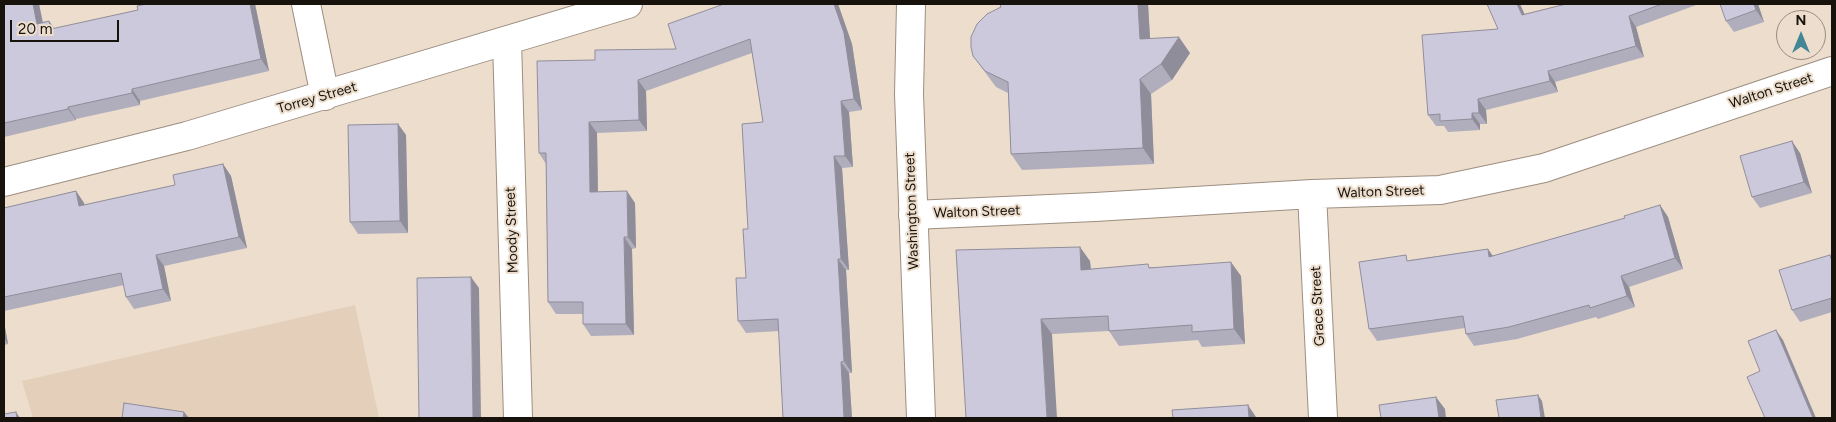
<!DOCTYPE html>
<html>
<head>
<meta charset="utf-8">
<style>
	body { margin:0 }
	#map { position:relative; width:1836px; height:422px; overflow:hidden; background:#ecddcd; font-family:Figtree,sans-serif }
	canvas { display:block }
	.frame { position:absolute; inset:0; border:5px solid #17120c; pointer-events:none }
	.north { position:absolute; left:1776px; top:10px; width:50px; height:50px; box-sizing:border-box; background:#ecddcd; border:1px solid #978c80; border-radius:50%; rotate:0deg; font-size:14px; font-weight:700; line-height:20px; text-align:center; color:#17120c }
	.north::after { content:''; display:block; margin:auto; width:18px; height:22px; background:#438695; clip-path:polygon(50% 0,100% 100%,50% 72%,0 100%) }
	.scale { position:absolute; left:10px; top:20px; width:109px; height:22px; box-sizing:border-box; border:2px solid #17120c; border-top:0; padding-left:6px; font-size:15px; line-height:18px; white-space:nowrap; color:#17120c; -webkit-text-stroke:4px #ecddcd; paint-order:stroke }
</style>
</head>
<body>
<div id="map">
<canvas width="1836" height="422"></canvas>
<div class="frame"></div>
<div class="north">N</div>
<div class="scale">20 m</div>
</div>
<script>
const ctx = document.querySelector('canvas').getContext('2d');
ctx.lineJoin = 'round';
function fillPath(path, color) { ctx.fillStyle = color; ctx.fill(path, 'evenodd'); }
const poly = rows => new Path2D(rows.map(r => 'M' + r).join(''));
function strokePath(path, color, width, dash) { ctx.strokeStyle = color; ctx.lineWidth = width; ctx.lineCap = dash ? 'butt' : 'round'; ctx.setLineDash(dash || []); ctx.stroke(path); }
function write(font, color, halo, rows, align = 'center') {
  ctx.font = font + ' Figtree,sans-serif'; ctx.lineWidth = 4; ctx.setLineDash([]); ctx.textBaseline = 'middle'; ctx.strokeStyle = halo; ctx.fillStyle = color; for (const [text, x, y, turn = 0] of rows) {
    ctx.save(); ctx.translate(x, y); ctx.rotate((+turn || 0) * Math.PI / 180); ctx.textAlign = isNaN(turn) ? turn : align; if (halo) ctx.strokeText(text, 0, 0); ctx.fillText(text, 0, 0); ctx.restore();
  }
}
fillPath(poly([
	[355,305,379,418,33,418,22,381]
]), '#e4cfba');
const minor = poly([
	[306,4,325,96],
	[507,41,518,418],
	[4,182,187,136,628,4],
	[1312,194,1323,418],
	[913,215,1095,207,1312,194,1440,190,1544,168,1832,71]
]);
const secondary = poly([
	[911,4,909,94,921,418]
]);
strokePath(minor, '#9d8e80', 30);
strokePath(secondary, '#9d8e80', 30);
strokePath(minor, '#fff', 28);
strokePath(secondary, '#fff', 28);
fillPath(poly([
	[4,4,39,4,43,22,49,21,54,29,138,10,255,4,269,71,140,101,140,105,76,119,76,120,4,137],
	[724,4,838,4,852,44,862,110,849,112,853,167,842,168,849,270,846,270,852,373,849,373,852,418,783,418,779,331,746,333,738,321,746,278,748,229,763,122,752,53,646,91,647,131,597,133,598,192,635,203,636,248,632,249,634,335,591,336,583,324,583,314,556,314,548,302,546,164,539,153,595,60,676,49],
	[1000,4,1148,4,1150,39,1190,53,1172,80,1151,94,1154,164,1022,170,1011,154,1008,93,996,87,973,56,1001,7],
	[1566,4,1699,4,1636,27,1644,57,1555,82,1558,92,1486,110,1487,124,1480,124,1480,130,1448,132,1444,126,1436,126,1428,115,1498,29,1525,14],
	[1758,4,1764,22,1734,32,1726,21],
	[398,124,406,135,408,233,358,234,350,222],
	[1800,153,1812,193,1760,208,1752,197],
	[223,164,231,176,247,248,164,266,171,301,134,309,126,297,124,285,4,311,4,208,76,191,84,203,84,205,175,185],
	[1660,205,1668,217,1683,269,1629,287,1635,307,1598,319,1596,317,1517,339,1474,346,1466,334,1465,328,1377,341,1369,329,1410,260,1488,249,1493,256,1625,218],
	[956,250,1090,261,1091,269,1151,267,1241,276,1245,344,1202,347,1198,340,1119,346,1109,331,1052,334],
	[1832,257,1832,312,1800,322,1792,310],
	[4,322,8,344,4,345]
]), '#b0adbd');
fillPath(poly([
	[33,4,39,4,45,35,37,24],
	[250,4,255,4,269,71,261,59],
	[834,4,838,4,852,44,862,110,854,99],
	[1138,4,1148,4,1151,55,1140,39],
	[1517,4,1520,4,1530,26,1522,15],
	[1754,4,1758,4,1764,22,1756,10],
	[1629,16,1636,27,1644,57,1636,46],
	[49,21,57,32,51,29],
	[1179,37,1190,53,1172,80,1161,64],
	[1548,71,1555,82,1558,92,1550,81],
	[1140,79,1151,94,1154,164,1143,148],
	[638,80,646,91,647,131,639,120],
	[132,89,140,101,140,105,132,93],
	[1478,99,1486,110,1487,124,1479,113],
	[841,101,849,112,853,167,845,156],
	[68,107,76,119,76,120,68,109],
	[1472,113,1480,124,1480,130,1472,119],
	[589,122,597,133,598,204,590,192],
	[398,124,406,135,408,233,400,221],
	[1792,141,1800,153,1812,193,1804,182],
	[834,156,842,168,849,270,841,259],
	[223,164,231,176,247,248,239,237],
	[76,191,84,203,87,218,79,206],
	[627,191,635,203,636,248,628,237],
	[1660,205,1668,217,1683,269,1675,258],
	[624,237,632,249,634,335,626,324],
	[1080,247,1090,261,1092,284,1081,270],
	[1488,249,1496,261,1489,257],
	[156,255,164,266,171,301,163,289],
	[838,259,846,270,852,373,844,361],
	[1231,262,1241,276,1245,344,1234,329],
	[1621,276,1629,287,1635,307,1627,296],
	[471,277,479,288,481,418,473,418],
	[1041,319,1052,334,1057,418,1047,418],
	[4,322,8,344,4,338],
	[1776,330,1783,340,1816,418,1813,418],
	[841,362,849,373,852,418,844,418],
	[1538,395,1542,401,1545,418,1541,418],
	[1436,397,1445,409,1446,418,1439,418],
	[1248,405,1256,417,1256,418,1249,418],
	[16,412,20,418,17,418],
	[184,412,189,418,183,418]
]), '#908d9a');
const building = poly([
	[4,4,33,4,37,24,49,21,51,29,138,10,137,6,146,4,250,4,261,59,132,89,132,93,68,107,68,109,4,123,4,4],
	[724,4,834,4,844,33,854,99,841,101,845,156,834,156,841,259,838,259,844,361,841,362,844,418,783,418,778,319,738,321,736,278,746,278,743,229,748,229,742,124,763,122,750,39,638,80,639,120,589,122,590,192,627,191,628,237,624,237,626,324,583,324,583,302,548,302,546,153,539,153,537,61,595,60,595,50,676,49,668,24,724,4],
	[1000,4,1138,4,1140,39,1179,37,1161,64,1140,79,1143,148,1011,154,1008,82,985,71,973,56,971,47,971,37,977,24,987,14,1001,7,1000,4],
	[1487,4,1517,4,1522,15,1566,4,1662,4,1629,16,1636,46,1548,71,1550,81,1478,99,1479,113,1472,113,1472,119,1440,121,1440,114,1428,115,1422,35,1498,29,1487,4],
	[1720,4,1754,4,1756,10,1726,21,1720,4],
	[398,124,400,221,350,222,348,125,398,124],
	[1792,141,1804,182,1752,197,1740,156,1792,141],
	[223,164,239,237,156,255,163,289,126,297,121,273,4,297,4,208,76,191,79,206,175,185,173,175,223,164],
	[1660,205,1675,258,1621,276,1627,296,1590,308,1589,305,1509,327,1466,334,1463,316,1369,329,1359,262,1406,255,1407,261,1488,249,1489,257,1625,218,1624,216,1660,205],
	[1080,247,1081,270,1148,264,1149,268,1231,262,1234,329,1192,332,1192,325,1109,331,1108,316,1041,319,1047,418,966,418,956,250,1080,247],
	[1830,255,1832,261,1832,298,1792,310,1779,270,1830,255],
	[471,277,473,418,419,418,417,278,471,277],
	[1776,330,1813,418,1765,418,1747,377,1760,371,1748,341,1776,330],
	[1538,395,1541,418,1499,418,1496,400,1538,395],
	[1436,397,1439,418,1381,418,1379,405,1436,397],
	[124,403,184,412,183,418,122,418,124,403],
	[1248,405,1249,418,1173,418,1172,410,1248,405],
	[16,412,17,418,4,418,4,414,16,412]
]);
fillPath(building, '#cdc9dc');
strokePath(building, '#908d9a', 1);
write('14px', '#17120c', '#ecddcd', [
	["Walton Street",1771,91,-18],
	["Torrey Street",317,98,-16],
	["Walton Street",1381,192,-2],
	["Washington Street",912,211,-92],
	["Walton Street",977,212,-2],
	["Moody Street",512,230,-92],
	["Grace Street",1318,306,-93]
]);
</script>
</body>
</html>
